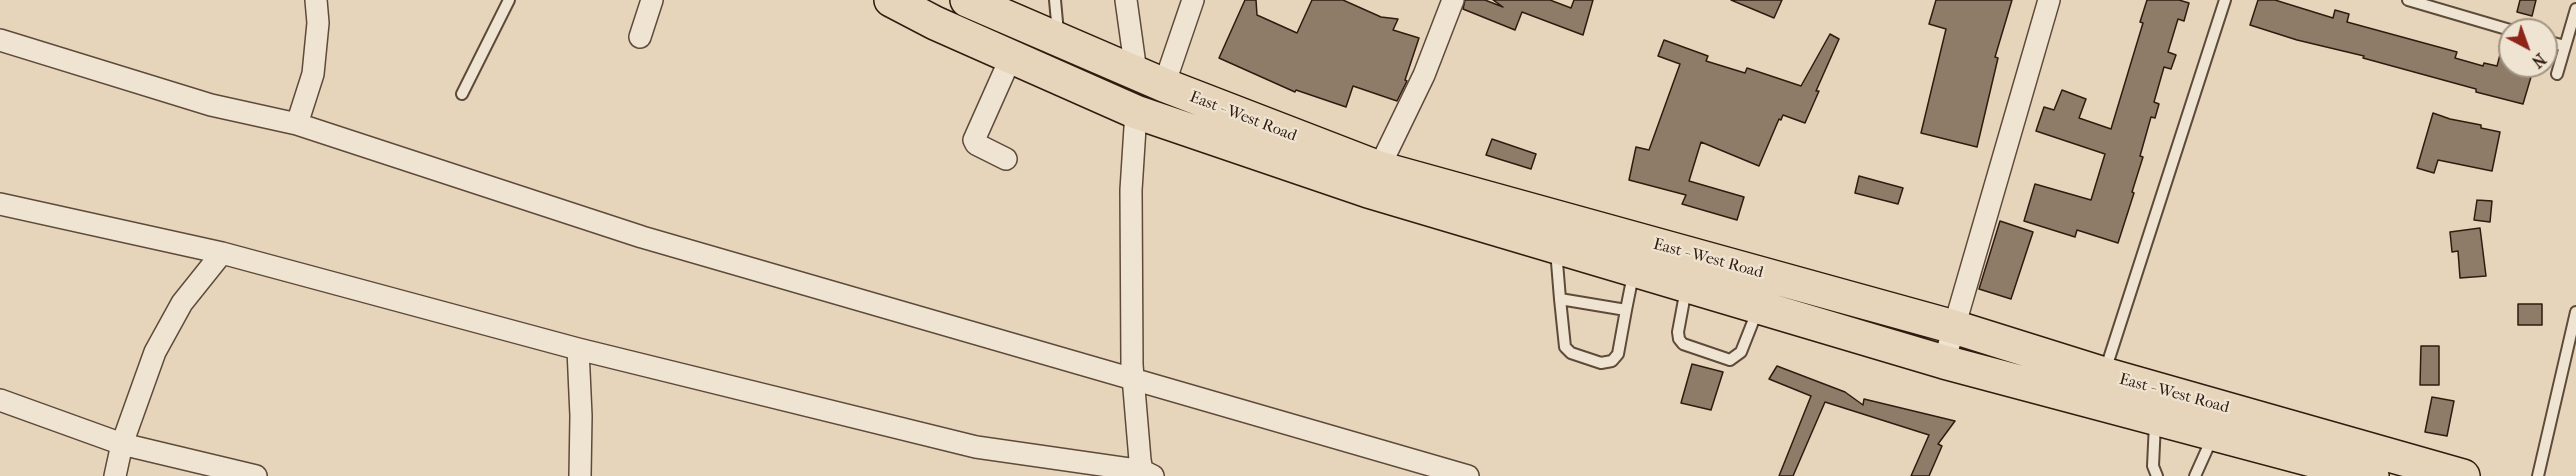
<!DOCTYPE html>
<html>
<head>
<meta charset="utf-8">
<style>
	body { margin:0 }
	#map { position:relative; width:2576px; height:476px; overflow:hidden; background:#e6d5ba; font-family:"IM FELL French Canon",serif }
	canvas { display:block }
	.north { position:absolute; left:2498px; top:18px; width:60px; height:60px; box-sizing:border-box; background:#efe4d2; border:2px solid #a29484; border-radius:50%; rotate:139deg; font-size:16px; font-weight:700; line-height:24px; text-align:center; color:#2f1b0f }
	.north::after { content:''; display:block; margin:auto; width:21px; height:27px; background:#8f2418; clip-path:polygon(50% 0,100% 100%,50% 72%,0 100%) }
</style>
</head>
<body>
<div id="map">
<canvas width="2576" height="476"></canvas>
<div class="north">N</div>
</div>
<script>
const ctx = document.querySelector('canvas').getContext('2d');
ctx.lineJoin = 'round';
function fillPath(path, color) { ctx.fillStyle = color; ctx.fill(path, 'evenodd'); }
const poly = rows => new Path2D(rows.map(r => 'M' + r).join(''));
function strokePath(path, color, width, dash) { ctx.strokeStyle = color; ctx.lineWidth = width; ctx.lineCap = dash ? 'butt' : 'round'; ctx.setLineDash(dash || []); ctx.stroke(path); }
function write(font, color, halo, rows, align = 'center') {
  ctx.font = font + ' "IM FELL French Canon",serif'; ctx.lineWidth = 4.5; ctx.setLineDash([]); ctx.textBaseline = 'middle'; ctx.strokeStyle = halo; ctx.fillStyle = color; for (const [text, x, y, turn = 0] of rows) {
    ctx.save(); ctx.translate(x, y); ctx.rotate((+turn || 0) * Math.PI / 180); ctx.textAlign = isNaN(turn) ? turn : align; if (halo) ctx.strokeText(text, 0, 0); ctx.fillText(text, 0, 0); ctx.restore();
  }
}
const building = poly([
	[1245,0,1256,0,1257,15,1297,33,1312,0,1343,0,1381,17,1398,19,1393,30,1419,38,1405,80,1407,81,1397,101,1353,86,1346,107,1296,90,1295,92,1219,58,1245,0],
	[1465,0,1485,0,1503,7,1493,0,1550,0,1571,8,1574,0,1593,0,1583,35,1522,12,1515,30,1463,9,1465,0],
	[1731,0,1782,0,1774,18,1731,0],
	[1936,0,2012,0,1995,57,1998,58,1977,147,1921,133,1946,29,1929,24,1936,0],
	[2147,0,2179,0,2189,3,2184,21,2178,19,2168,52,2176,55,2171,69,2164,67,2154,102,2159,104,2155,118,2151,117,2140,156,2143,157,2132,192,2134,193,2118,243,2077,230,2075,237,2024,221,2035,184,2091,200,2105,154,2036,131,2044,107,2054,110,2062,90,2086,99,2079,118,2111,129,2143,23,2140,22,2147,0],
	[2258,0,2275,0,2333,18,2335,10,2349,14,2347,22,2457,52,2455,58,2483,66,2484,63,2497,66,2505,36,2510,37,2510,66,2517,66,2515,72,2531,77,2523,104,2476,92,2476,89,2363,58,2364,56,2297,40,2250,25,2258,0],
	[2520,0,2536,0,2532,16,2517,12,2520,0],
	[1830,34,1839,39,1816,91,1819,91,1805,123,1783,115,1781,120,1779,119,1759,166,1701,142,1689,181,1744,197,1737,220,1682,204,1686,195,1629,180,1636,147,1649,150,1680,64,1658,56,1664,40,1708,56,1706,61,1745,73,1747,68,1801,86,1830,34],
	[2433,113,2450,119,2481,125,2481,128,2500,132,2492,171,2438,160,2434,173,2417,168,2433,113],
	[1492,139,1536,154,1531,169,1486,155,1492,139],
	[1859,176,1903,188,1898,204,1855,193,1859,176],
	[2477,200,2492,201,2490,222,2474,220,2477,200],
	[2000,221,2033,232,2011,299,1979,289,2000,221],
	[2480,228,2486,276,2460,278,2458,251,2452,252,2450,232,2480,228],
	[2518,304,2542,304,2542,325,2518,325,2518,304],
	[2421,346,2439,346,2439,385,2420,385,2421,346],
	[1692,364,1723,372,1711,410,1681,403,1692,364],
	[1777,366,1845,392,1863,405,1864,399,1955,421,1938,444,1942,446,1929,476,1911,476,1929,435,1825,402,1793,476,1779,476,1811,396,1769,379,1777,366],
	[2432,397,2454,401,2447,436,2425,432,2432,397]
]);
fillPath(building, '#8e7c68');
strokePath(building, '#2f1b0f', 1.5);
const service = poly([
	[1055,0,1058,33],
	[2408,0,2510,30],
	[2546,41,2565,46],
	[2557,74,2576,9],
	[462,94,509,0],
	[1556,250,1560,299,1626,310,1633,275],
	[1686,289,1678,332,1679,339,1683,344,1730,360,1741,352,1758,309],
	[1560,299,1565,347,1571,353,1601,363,1612,361,1618,354,1626,310],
	[2105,371,2225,0],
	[2155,423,2153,466,2157,476],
	[2195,476,2213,436],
	[2538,476,2576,312]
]);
const minor = poly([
	[1126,0,1136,72],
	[640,37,652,0],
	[0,40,211,105,297,124,642,237,1468,476],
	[1164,85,1193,0],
	[1136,112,1131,190,1132,365,1140,460,1143,476],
	[297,124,313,74,318,23,316,0],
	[1006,159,976,144,974,140,1011,57],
	[1379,168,1424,75,1453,0],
	[0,204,222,253,578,349,976,447,1143,471,1153,476],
	[578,349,581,416,580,476],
	[1944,362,2049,0],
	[0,400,122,444,256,476],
	[115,476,122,444,155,352,182,303,222,253]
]);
const primary = poly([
	[891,0,935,23,1136,112,1368,191,1944,362,2372,476],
	[967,0,1164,85,1379,168,1954,327,2104,374,2463,476]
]);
strokePath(service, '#5d4a3a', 14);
strokePath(minor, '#5d4a3a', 24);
strokePath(primary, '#2f1b0f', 36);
strokePath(service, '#efe4d2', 10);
strokePath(minor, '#efe4d2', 21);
strokePath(primary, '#e6d5ba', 33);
write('16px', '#2f1b0f', '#efe4d2', [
	["East - West Road",1243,117,21],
	["East - West Road",1708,259,15],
	["East - West Road",2174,394,15]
]);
</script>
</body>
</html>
